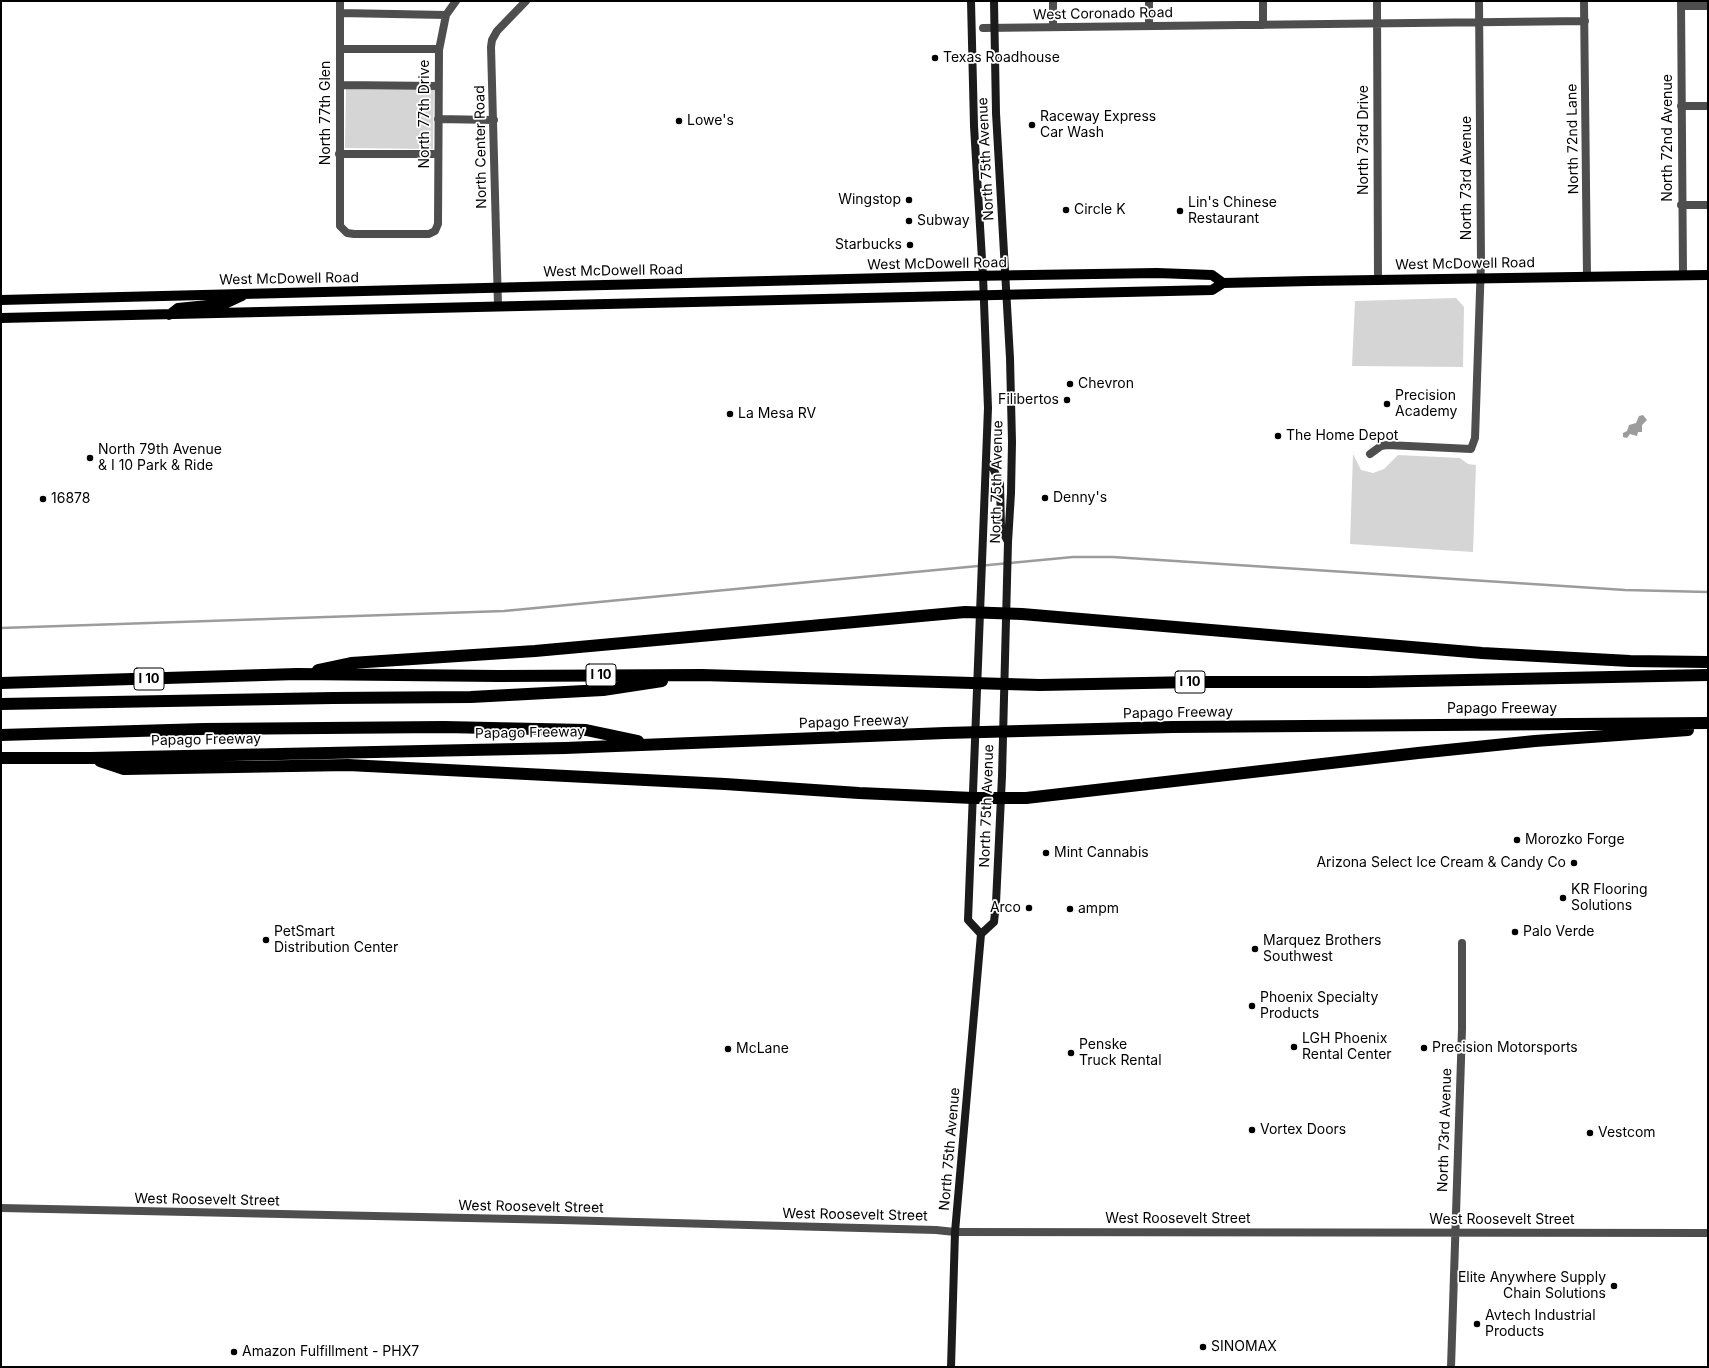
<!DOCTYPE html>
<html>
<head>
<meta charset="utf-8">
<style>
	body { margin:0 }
	#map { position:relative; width:1709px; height:1368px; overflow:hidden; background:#fff; font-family:Inter,sans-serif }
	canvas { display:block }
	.frame { position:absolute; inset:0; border:2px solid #000; pointer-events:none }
</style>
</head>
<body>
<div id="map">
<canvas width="1709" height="1368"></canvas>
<div class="frame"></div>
</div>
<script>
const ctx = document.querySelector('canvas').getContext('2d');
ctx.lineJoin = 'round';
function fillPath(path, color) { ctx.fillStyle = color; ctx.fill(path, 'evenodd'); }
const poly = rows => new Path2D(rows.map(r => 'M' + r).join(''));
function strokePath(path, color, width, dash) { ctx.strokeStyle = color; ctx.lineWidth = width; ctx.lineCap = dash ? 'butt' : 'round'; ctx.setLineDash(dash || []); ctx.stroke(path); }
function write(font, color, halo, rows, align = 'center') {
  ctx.font = font + ' Inter,sans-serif'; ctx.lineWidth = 3.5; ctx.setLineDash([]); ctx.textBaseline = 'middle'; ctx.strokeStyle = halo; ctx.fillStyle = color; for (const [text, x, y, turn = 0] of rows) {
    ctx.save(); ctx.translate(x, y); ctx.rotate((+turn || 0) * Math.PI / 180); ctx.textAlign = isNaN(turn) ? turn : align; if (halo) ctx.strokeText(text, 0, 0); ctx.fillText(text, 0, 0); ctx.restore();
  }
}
fillPath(poly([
	[346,89,434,90,433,149,345,148],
	[1456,298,1464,307,1463,367,1352,366,1355,301],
	[1353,454,1361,470,1373,473,1384,469,1398,455,1460,458,1468,464,1476,465,1473,552,1350,544]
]), '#d5d5d5');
fillPath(poly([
	[1643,415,1647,420,1642,425,1642,432,1638,432,1637,436,1630,434,1627,438,1623,437,1623,433,1627,431,1629,425,1636,423,1639,416]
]), '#9c9c9c');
strokePath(poly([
	[1,628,504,611,1073,557,1113,557,1625,590,1708,592]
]), '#9c9c9c', 2.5);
strokePath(poly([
	[340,1,340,226,347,233,354,234,429,234,435,231,438,224,439,50,446,15,456,1],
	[1053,1,1053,27],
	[1149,1,1149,26],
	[1263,1,1263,25],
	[1377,1,1378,279],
	[1584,1,1587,276],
	[1681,1,1683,275],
	[1681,6,1708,6],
	[340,13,446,15],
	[983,28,1585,21],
	[340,49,439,49],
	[340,85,438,86],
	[1681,106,1708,106],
	[438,119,494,120],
	[339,154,438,154],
	[1681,205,1708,205],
	[498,306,491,47,492,40,497,31,526,1],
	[1370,454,1381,446,1387,445,1471,449,1475,438,1481,262,1479,1],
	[955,1232,1708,1233],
	[1451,1367,1462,1029,1462,943]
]), '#4e4e4e', 8);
strokePath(poly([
	[1,1208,561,1220,936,1230,955,1232]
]), '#4e4e4e', 8);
strokePath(poly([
	[971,1,974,126,983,276,988,408,968,920,981,934],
	[986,462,993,468,1000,484,1001,527,1007,540],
	[951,1367,955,1232,981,934,994,922,996,903,1002,776,1008,542,1011,493,1012,442,1010,358,996,113,994,1]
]), '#1b1b1b', 8);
strokePath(poly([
	[1,300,968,276,1157,273,1212,275,1223,283],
	[169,315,178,308,227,303,242,296],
	[1,318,1212,290,1223,283,1310,281,1708,275]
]), '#000', 10);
strokePath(poly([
	[318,670,351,663,535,651,965,612,1022,614,1482,653,1630,661,1708,662],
	[1,683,297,674,499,676,702,675,1040,685,1195,682,1369,682,1708,675],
	[1,704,333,698,471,697,603,690,662,681],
	[1,735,204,729,444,727,586,730,638,741],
	[1,758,90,758,565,748,945,733,1173,727,1708,723],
	[100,761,124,769,348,765,725,784,859,793,973,798,1026,798,1418,753,1535,741,1688,730]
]), '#000', 12);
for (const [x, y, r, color] of [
	[935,58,4,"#000"],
	[679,121,4,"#000"],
	[1032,125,4,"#000"],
	[909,200,4,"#000"],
	[1066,210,4,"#000"],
	[1180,211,4,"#000"],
	[909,221,4,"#000"],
	[910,245,4,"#000"],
	[1070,384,4,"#000"],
	[1067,400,4,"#000"],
	[1387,404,4,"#000"],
	[730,414,4,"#000"],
	[1278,436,4,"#000"],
	[90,458,4,"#000"],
	[1045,498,4,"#000"],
	[43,499,4,"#000"],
	[1517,840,4,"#000"],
	[1046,853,4,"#000"],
	[1574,863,4,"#000"],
	[1563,898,4,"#000"],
	[1029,908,4,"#000"],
	[1070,909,4,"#000"],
	[1515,932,4,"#000"],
	[266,940,4,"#000"],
	[1255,949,4,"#000"],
	[1252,1006,4,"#000"],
	[1294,1047,4,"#000"],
	[1424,1048,4,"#000"],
	[728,1049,4,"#000"],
	[1071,1053,4,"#000"],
	[1252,1130,4,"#000"],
	[1590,1133,4,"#000"],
	[1614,1286,4,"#000"],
	[1477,1324,4,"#000"],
	[1203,1347,4,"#000"],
	[234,1352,4,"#000"]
]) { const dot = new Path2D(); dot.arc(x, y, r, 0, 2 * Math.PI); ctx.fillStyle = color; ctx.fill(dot); strokePath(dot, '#fff', 1.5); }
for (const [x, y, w] of [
	[601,675,30],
	[149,679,30],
	[1190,682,30]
]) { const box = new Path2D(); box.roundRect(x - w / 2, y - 11, w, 22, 3); ctx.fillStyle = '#fff'; ctx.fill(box); strokePath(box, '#000', 1); }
write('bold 13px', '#000', null, [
	["I 10",601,675],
	["I 10",149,679],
	["I 10",1190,682]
]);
write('14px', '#000', '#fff', [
	["West Coronado Road",1103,14,-1],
	["North 77th Glen",326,113,-90],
	["North 77th Drive",425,114,-90],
	["North 72nd Avenue",1668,138,-90],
	["North 72nd Lane",1573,139,-91],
	["North 73rd Drive",1364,140,-90],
	["North Center Road",481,147,-91],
	["North 75th Avenue",986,159,-93],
	["North 73rd Avenue",1467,178,-90],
	["West McDowell Road",937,264,-1],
	["West McDowell Road",1465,264,-1],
	["West McDowell Road",613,271,-1],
	["West McDowell Road",289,279,-1],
	["North 75th Avenue",997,482,-89],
	["Papago Freeway",1502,709],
	["Papago Freeway",1178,713,-1],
	["Papago Freeway",854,722,-2],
	["Papago Freeway",530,733,-1],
	["Papago Freeway",206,740,-1],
	["North 75th Avenue",987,806,-88],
	["North 73rd Avenue",1445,1130,-88],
	["North 75th Avenue",950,1149,-85],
	["West Roosevelt Street",207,1200,1],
	["West Roosevelt Street",531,1207,1],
	["West Roosevelt Street",855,1215,1],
	["West Roosevelt Street",1178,1219],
	["West Roosevelt Street",1502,1220]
]);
write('14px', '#000', '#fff', [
	["Texas Roadhouse",943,58],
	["Raceway Express",1040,117],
	["Car Wash",1040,133],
	["Lowe's",687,121],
	["Wingstop",901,200,"right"],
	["Lin's Chinese",1188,203],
	["Restaurant",1188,219],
	["Circle K",1074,210],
	["Subway",917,221],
	["Starbucks",902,245,"right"],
	["Chevron",1078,384],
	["Precision",1395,396],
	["Academy",1395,412],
	["Filibertos",1059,400,"right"],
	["La Mesa RV",738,414],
	["The Home Depot",1286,436],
	["North 79th Avenue",98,450],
	["& I 10 Park & Ride",98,466],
	["Denny's",1053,498],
	["16878",51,499],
	["Morozko Forge",1525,840],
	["Mint Cannabis",1054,853],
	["Arizona Select Ice Cream & Candy Co",1566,863,"right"],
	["KR Flooring",1571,890],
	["Solutions",1571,906],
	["Arco",1021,908,"right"],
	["ampm",1078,909],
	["PetSmart",274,932],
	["Distribution Center",274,948],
	["Palo Verde",1523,932],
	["Marquez Brothers",1263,941],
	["Southwest",1263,957],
	["Phoenix Specialty",1260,998],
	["Products",1260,1014],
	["LGH Phoenix",1302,1039],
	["Rental Center",1302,1055],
	["Penske",1079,1045],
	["Truck Rental",1079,1061],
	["Precision Motorsports",1432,1048],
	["McLane",736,1049],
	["Vortex Doors",1260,1130],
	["Vestcom",1598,1133],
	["Elite Anywhere Supply",1606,1278,"right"],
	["Chain Solutions",1606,1294,"right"],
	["Avtech Industrial",1485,1316],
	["Products",1485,1332],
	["SINOMAX",1211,1347],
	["Amazon Fulfillment - PHX7",242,1352]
], 'left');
</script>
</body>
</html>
